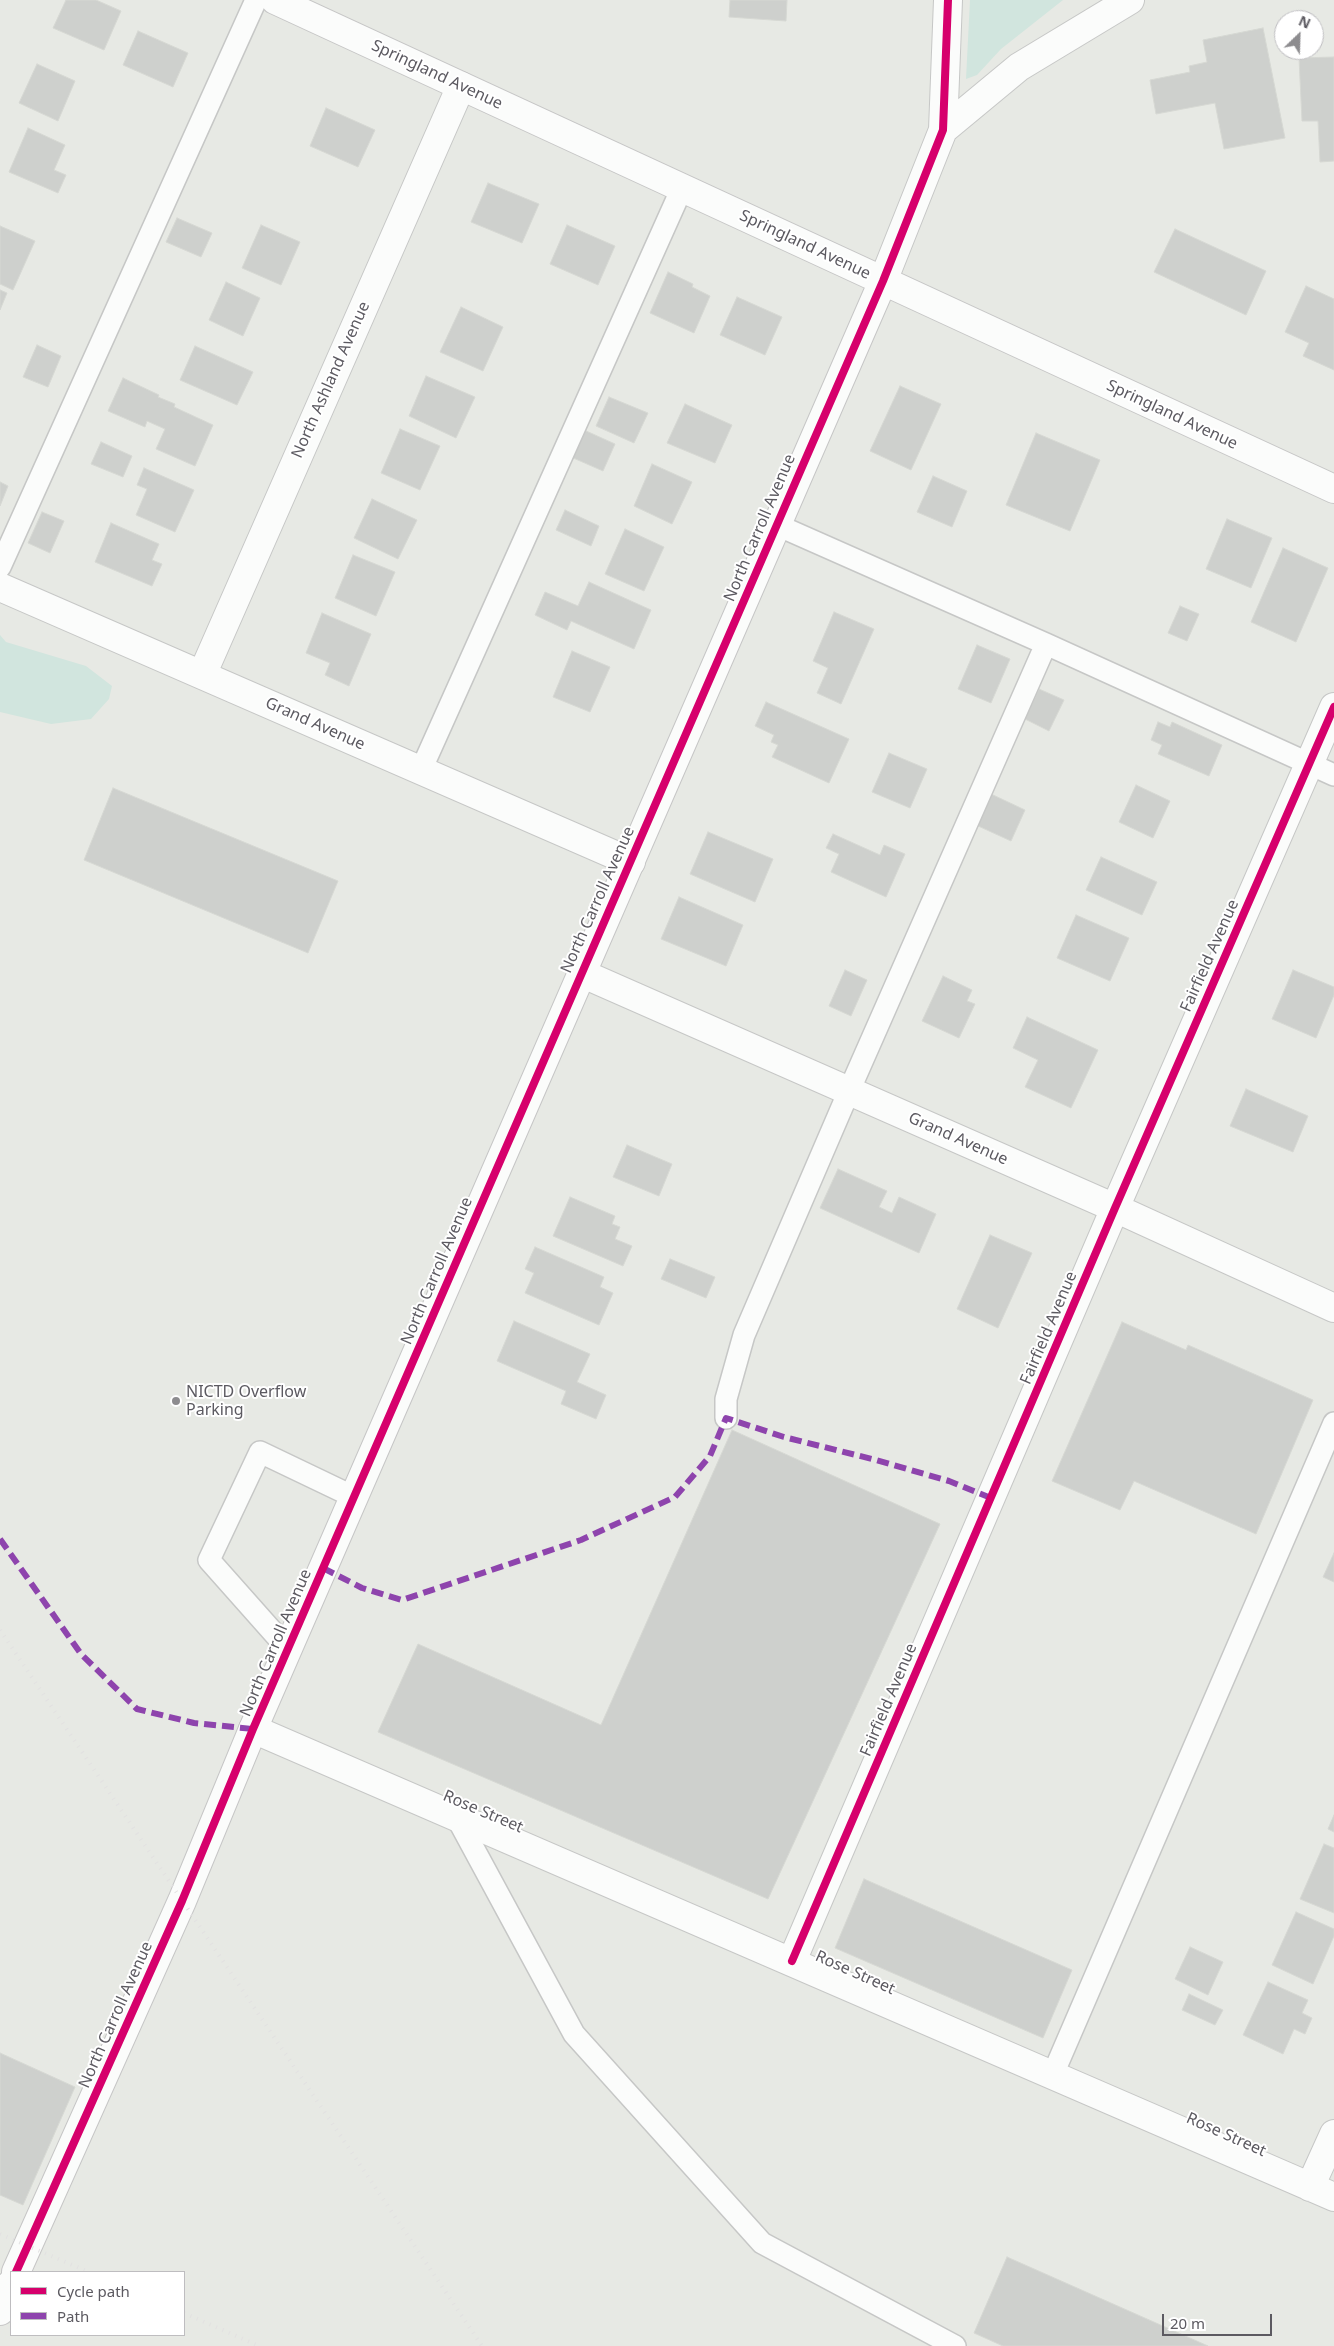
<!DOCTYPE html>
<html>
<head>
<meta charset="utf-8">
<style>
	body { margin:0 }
	#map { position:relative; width:1334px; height:2346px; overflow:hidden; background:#e7e9e4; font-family:"Noto Sans",sans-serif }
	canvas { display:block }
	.legend { position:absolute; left:10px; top:2271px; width:175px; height:65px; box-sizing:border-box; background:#fff; border:1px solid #bebdc0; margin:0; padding:6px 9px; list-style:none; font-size:15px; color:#5c5a61 }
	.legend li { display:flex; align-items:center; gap:10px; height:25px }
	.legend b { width:25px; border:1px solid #bebdc0 }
	.north { position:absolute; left:1274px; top:10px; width:50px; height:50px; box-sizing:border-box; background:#fff; border:1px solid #bebdc0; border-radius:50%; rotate:24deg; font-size:14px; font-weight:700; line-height:20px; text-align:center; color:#5c5a61 }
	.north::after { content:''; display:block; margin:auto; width:18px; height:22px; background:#8d8c8f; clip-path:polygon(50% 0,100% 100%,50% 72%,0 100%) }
	.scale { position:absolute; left:1162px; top:2314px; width:110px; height:22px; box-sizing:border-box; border:2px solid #5c5a61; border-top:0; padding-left:6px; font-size:15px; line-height:18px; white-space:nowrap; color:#5c5a61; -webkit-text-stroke:4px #fff; paint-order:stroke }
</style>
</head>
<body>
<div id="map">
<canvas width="1334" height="2346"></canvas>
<ul class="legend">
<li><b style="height:6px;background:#d6006c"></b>Cycle path</li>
<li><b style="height:6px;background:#8e44ad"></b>Path</li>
</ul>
<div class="north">N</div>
<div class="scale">20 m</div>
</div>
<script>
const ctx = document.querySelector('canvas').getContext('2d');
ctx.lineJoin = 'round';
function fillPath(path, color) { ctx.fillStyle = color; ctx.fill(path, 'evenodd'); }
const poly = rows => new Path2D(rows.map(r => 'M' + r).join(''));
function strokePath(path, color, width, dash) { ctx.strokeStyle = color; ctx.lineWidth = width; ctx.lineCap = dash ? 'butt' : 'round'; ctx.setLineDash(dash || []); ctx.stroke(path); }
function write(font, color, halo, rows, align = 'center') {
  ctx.font = font + ' "Noto Sans",sans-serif'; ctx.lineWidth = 4; ctx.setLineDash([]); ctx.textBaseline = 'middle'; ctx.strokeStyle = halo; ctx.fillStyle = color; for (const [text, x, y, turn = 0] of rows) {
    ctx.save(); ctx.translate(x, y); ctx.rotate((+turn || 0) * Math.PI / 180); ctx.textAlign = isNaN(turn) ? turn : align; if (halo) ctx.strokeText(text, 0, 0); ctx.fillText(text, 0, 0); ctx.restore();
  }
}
fillPath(poly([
	[970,0,1063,0,1001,49,977,75,966,79],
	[0,635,6,642,86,666,112,686,109,699,91,719,51,724,0,712]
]), '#d1e5de');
const building = poly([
	[66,0,96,0,121,11,104,50,53,28,66,0],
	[730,0,787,0,786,21,729,17,730,0],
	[1263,28,1285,138,1224,149,1215,103,1156,114,1150,80,1190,72,1189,66,1207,62,1203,40,1263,28],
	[138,31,188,53,173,87,123,65,138,31],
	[1334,57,1334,161,1320,162,1318,121,1302,121,1299,58,1334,57],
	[37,64,75,81,58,121,19,103,37,64],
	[326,108,375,130,358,167,310,146,326,108],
	[28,128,65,145,54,170,66,175,58,193,9,172,28,128],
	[488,183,539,204,522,243,471,222,488,183],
	[177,218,212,233,201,257,166,242,177,218],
	[261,225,300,242,281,285,242,268,261,225],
	[567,225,615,246,598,285,550,264,567,225],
	[0,226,35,241,13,290,0,284,0,226],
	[1175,229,1266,271,1246,315,1154,272,1175,229],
	[668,272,693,284,692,287,710,296,694,333,650,313,668,272],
	[226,282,260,298,243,336,209,320,226,282],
	[1306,286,1334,299,1334,370,1303,356,1309,343,1285,332,1306,286],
	[0,290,7,293,0,310,0,290],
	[737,297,782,317,765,355,720,335,737,297],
	[461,307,503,327,483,371,440,352,461,307],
	[37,345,61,356,48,387,23,377,37,345],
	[195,346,253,372,237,405,180,380,195,346],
	[426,376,475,397,456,438,409,416,426,376],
	[123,378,159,395,158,397,175,404,174,407,213,425,195,466,156,449,165,429,147,421,145,427,108,411,123,378],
	[900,386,941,404,911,470,870,451,900,386],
	[609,397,648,413,634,443,596,426,609,397],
	[685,404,732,425,715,463,667,443,685,404],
	[400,429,440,446,420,490,381,473,400,429],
	[584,430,615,444,603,471,571,457,584,430],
	[1036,433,1100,460,1070,531,1006,505,1036,433],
	[101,442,132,456,123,477,91,464,101,442],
	[652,464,692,482,672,524,634,506,652,464],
	[144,468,194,490,175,532,136,515,147,489,137,485,144,468],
	[933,476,967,491,952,527,917,512,933,476],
	[0,482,8,486,0,506,0,482],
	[372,499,417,520,398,559,354,538,372,499],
	[565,510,599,526,591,546,556,530,565,510],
	[42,512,64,521,50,553,28,543,42,512],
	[1227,519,1272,538,1251,588,1206,569,1227,519],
	[111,523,159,544,152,560,162,564,152,586,95,562,111,523],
	[625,529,664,547,644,591,605,574,625,529],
	[1283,548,1328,568,1296,642,1251,622,1283,548],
	[353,555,395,572,376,616,335,598,353,555],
	[589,582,651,610,634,649,571,621,567,630,535,615,545,592,578,606,589,582],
	[1180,606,1199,614,1187,641,1168,633,1180,606],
	[834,612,874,629,841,704,817,693,828,668,813,661,834,612],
	[322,613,371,634,349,686,325,675,330,663,306,653,322,613],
	[977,645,1010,659,991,703,958,689,977,645],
	[572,651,610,667,590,712,553,697,572,651],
	[1039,689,1064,700,1049,731,1025,719,1039,689],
	[766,702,849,739,829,783,772,757,778,745,771,742,774,735,755,726,766,702],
	[1158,722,1170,727,1172,722,1222,745,1209,776,1158,754,1162,745,1151,740,1158,722],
	[889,753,927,769,910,808,872,792,889,753],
	[1136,785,1170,801,1153,838,1119,822,1136,785],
	[113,788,338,881,308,953,84,860,113,788],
	[991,794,1025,810,1011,841,976,825,991,794],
	[708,832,773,859,755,902,690,874,708,832],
	[833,834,880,855,884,845,905,854,886,897,831,872,839,854,826,848,833,834],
	[1101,857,1157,882,1142,915,1086,890,1101,857],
	[679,897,743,925,726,966,661,939,679,897],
	[1076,915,1129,938,1110,981,1057,958,1076,915],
	[845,970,867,980,851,1016,829,1006,845,970],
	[1293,970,1334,987,1334,995,1316,1038,1272,1019,1293,970],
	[943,976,972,990,967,1001,975,1004,959,1038,922,1021,943,976],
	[1027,1017,1098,1050,1071,1108,1025,1087,1038,1060,1013,1048,1027,1017],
	[1246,1089,1308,1116,1293,1152,1230,1126,1246,1089],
	[627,1145,672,1164,659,1196,613,1177,627,1145],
	[838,1169,887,1191,879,1207,892,1213,899,1197,936,1214,919,1253,820,1208,838,1169],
	[570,1197,615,1216,612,1224,620,1227,615,1239,632,1246,623,1266,553,1236,570,1197],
	[990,1235,1032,1253,998,1328,957,1309,990,1235],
	[535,1247,604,1277,600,1287,613,1293,599,1325,525,1293,534,1273,525,1269,535,1247],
	[670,1259,715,1277,706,1298,661,1279,670,1259],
	[514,1321,590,1354,577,1382,606,1395,596,1419,561,1404,566,1391,497,1361,514,1321],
	[1122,1322,1186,1350,1188,1345,1313,1400,1256,1534,1134,1481,1120,1510,1052,1481,1122,1322],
	[732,1430,940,1524,768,1899,378,1732,418,1644,601,1725,732,1430],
	[1334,1553,1334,1582,1323,1577,1334,1553],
	[1334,1815,1334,1832,1328,1829,1334,1815],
	[1324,1844,1334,1848,1334,1913,1300,1899,1324,1844],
	[864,1879,1072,1970,1043,2038,835,1948,864,1879],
	[1296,1912,1334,1929,1334,1936,1313,1984,1272,1965,1296,1912],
	[1190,1947,1223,1962,1208,1995,1175,1979,1190,1947],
	[1268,1982,1308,2000,1302,2013,1312,2018,1305,2034,1294,2029,1283,2054,1243,2035,1268,1982],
	[1189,1994,1223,2010,1215,2025,1182,2010,1189,1994],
	[0,2053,75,2087,23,2205,0,2195,0,2053],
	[1007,2257,1208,2346,1003,2346,974,2333,1007,2257]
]);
fillPath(building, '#ced0cd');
strokePath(building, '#d6d8d3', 1);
const lane = poly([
	[777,525,1046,644,1334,775],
	[0,567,256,0],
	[421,770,682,188],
	[726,1418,726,1399,744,1335,849,1091,1046,644],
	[288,1649,209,1560,260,1452,354,1497],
	[456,1816,574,2034,762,2243,955,2346],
	[1053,2074,1334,1423]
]);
const street = poly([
	[943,130,1019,67,1130,0],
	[883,281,943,130,948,0],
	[0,587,631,862],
	[202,675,461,86],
	[581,973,1115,1208,1334,1308],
	[253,1729,1334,2197],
	[792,1961,1115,1208,1334,707],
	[1310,2187,1334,2134]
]);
const secondary = poly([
	[275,0,1334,489],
	[16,2272,182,1901,253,1729,883,281],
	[0,2311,11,2284]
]);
strokePath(lane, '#c6c7c6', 24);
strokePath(street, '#c6c7c6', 30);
strokePath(secondary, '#c6c6c6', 30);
strokePath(lane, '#fbfcfb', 21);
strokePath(street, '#fbfcfb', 28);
strokePath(secondary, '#fbfcfb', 28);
strokePath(poly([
	[0,1630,482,2346],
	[0,2234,89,2272],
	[184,2313,259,2346]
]), '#e2e1e1', 4, [1, 6]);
strokePath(poly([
	[0,1539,81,1654,137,1709,194,1723,253,1729],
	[323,1568,362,1588,402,1600,581,1540,675,1497,710,1456,726,1418,784,1437,876,1460,949,1481,991,1498]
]), '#8e44ad', 6, [12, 6]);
strokePath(poly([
	[792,1961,1115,1208,1334,707],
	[16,2272,182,1901,253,1729,883,281,943,130,948,0]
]), '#d6006c', 8);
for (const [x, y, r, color] of [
	[176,1401,5,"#8d8c8f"]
]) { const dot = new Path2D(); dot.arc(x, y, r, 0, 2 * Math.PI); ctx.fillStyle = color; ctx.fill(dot); strokePath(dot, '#fff', 2); }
write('16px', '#5c5a61', '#fff', [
	["Springland Avenue",437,75,25],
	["Springland Avenue",805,245,25],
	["North Ashland Avenue",331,380,-66],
	["Springland Avenue",1172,415,25],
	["North Carroll Avenue",760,528,-67],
	["Grand Avenue",315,724,24],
	["North Carroll Avenue",598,900,-66],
	["Fairfield Avenue",1210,956,-66],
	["Grand Avenue",958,1139,24],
	["North Carroll Avenue",437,1271,-67],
	["Fairfield Avenue",1049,1328,-67],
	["North Carroll Avenue",276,1643,-67],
	["Fairfield Avenue",889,1700,-67],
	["Rose Street",483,1812,23],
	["Rose Street",855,1973,24],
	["North Carroll Avenue",116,2015,-66],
	["Rose Street",1226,2135,24]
]);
write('16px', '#5c5a61', '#fff', [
	["NICTD Overflow",186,1392],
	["Parking",186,1410]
], 'left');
</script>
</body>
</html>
